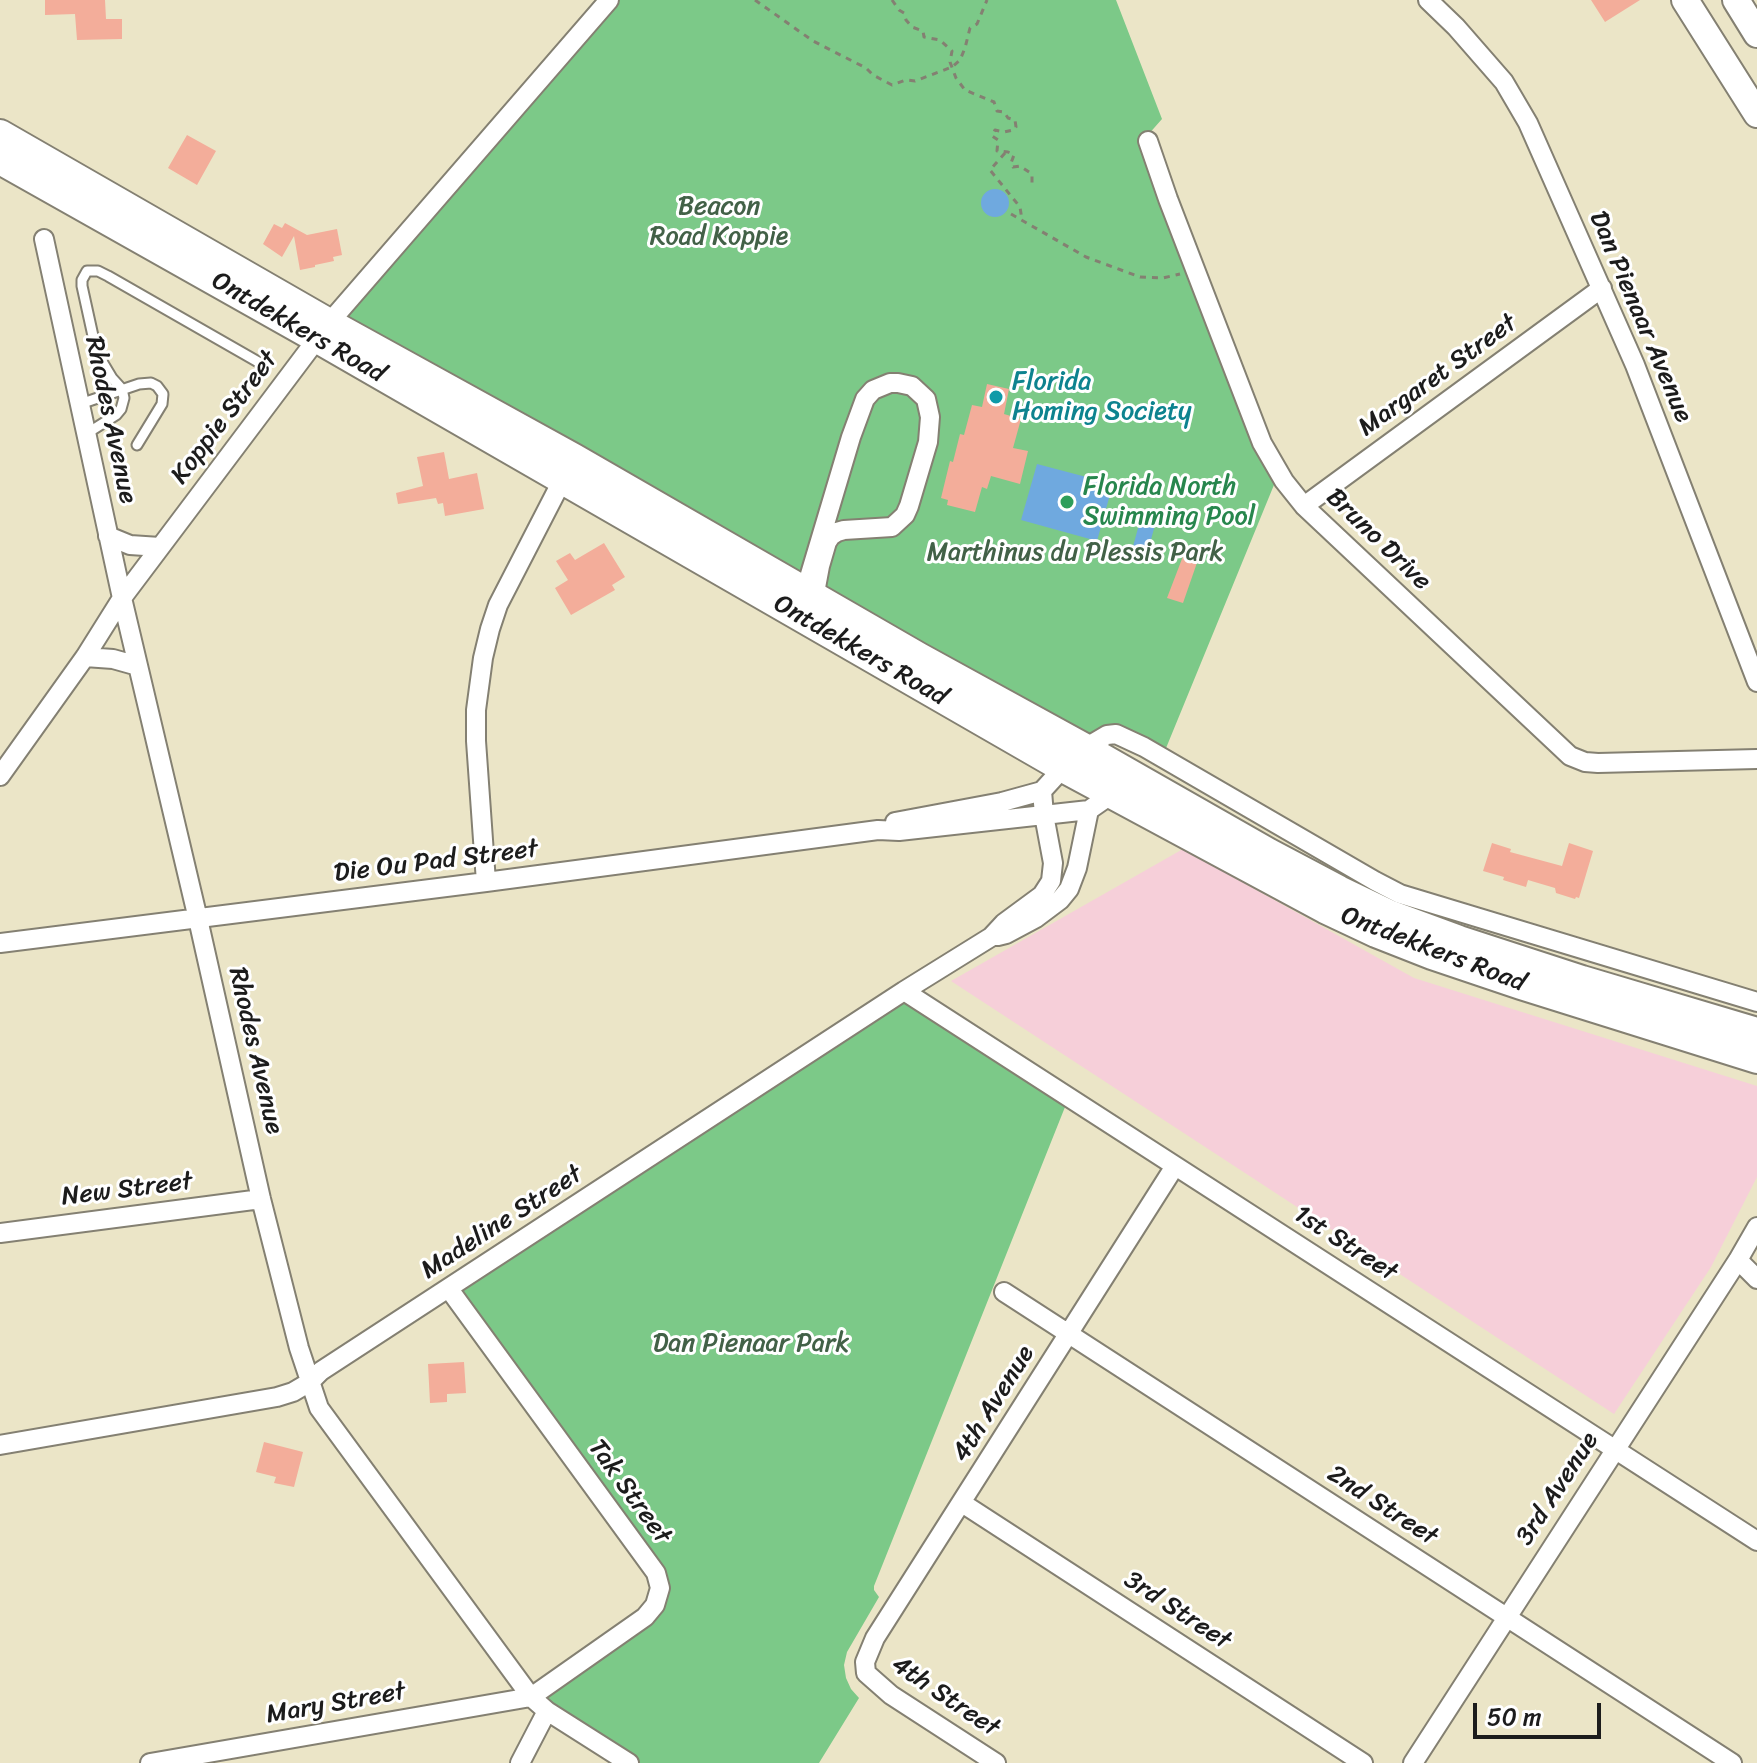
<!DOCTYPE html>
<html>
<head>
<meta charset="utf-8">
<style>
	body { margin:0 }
	#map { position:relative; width:1757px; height:1763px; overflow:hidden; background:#ebe5c7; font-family:Sriracha,sans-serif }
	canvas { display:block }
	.scale { position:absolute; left:1473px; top:1703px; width:128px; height:36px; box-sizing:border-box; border:4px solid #1c1c1c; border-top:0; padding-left:10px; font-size:24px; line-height:28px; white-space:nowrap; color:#1c1c1c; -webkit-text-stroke:6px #fff; paint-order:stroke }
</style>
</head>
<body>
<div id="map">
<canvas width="1757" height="1763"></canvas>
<div class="scale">50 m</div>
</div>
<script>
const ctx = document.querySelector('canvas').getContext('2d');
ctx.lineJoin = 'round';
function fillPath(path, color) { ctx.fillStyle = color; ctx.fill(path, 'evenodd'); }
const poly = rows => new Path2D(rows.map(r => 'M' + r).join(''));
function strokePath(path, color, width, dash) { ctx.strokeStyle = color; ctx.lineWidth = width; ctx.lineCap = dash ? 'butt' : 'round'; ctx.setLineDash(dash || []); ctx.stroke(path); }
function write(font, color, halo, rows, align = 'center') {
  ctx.font = font + ' Sriracha,sans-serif'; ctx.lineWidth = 6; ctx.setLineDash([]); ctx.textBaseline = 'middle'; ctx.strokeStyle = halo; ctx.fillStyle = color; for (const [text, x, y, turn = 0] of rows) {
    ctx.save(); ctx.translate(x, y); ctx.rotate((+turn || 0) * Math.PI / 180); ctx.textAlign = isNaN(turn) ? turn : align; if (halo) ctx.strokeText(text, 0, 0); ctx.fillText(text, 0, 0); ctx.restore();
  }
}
fillPath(poly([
	[1183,849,1414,978,1757,1086,1757,1177,1711,1267,1614,1414,951,981]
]), '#f6cfd9');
fillPath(poly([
	[617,0,1116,0,1162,119,1147,136,1276,480,1164,753,1126,731,1089,740,340,319],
	[904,998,1067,1102,874,1586,874,1590,879,1597,847,1652,844,1665,846,1678,851,1689,859,1698,819,1763,638,1763,553,1708,540,1697,665,1594,458,1290]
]), '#7cc988');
fillPath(poly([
	'981 203a14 14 0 1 1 28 0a14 14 0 1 1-28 0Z',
	[1037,464,1113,484,1097,541,1021,520],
	[1140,521,1155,525,1147,554,1132,550]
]), '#6fa9df');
fillPath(poly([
	[45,0,105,0,106,19,122,19,122,39,77,40,75,14,45,15],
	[1591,0,1640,0,1605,22],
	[187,135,216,151,197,185,168,168],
	[285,223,307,235,337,229,342,255,333,257,334,261,315,265,315,267,300,270,294,236,282,257,263,244,274,224,282,228],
	[987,384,1009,389,1004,414,1021,419,1013,448,1028,451,1020,484,991,476,987,489,982,487,975,512,947,505,948,500,941,498,950,461,953,462,960,434,964,435,972,405,982,407],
	[444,452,449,479,477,473,484,509,445,516,443,503,438,504,436,498,398,504,396,493,423,486,417,457],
	[604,543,625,577,612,585,615,590,571,615,555,588,568,580,556,561,570,553,575,560],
	[1185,551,1199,557,1183,603,1167,598],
	[1492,843,1511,849,1510,852,1562,866,1569,843,1593,851,1579,898,1576,897,1575,899,1556,893,1555,888,1528,880,1526,887,1503,880,1504,877,1483,871],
	[464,1362,466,1393,447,1394,447,1402,430,1403,428,1364],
	[264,1442,303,1452,294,1487,274,1483,276,1477,256,1472]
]), '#f3ad9a');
const lane = poly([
	[80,404,139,384,151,383,157,386,163,394,162,404,137,445],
	[86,434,116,415,121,409,124,398,122,389,112,378,103,363,93,336,82,286,82,280,87,271,98,271,108,276,260,363]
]);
const street = poly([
	[1428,0,1456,27,1504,82,1528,123,1635,365,1757,682],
	[1148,141,1168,199,1262,443,1284,481,1304,506,1570,756,1585,762,1598,763,1757,759],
	[44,239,122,598,198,919,261,1199,299,1348,319,1408,531,1697,547,1711,629,1763],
	[1304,506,1602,288],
	[108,536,130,545,160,547],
	[805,591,851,437,865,399,873,390,890,383,898,383,912,386,926,399,930,417,928,442,909,506,905,515,892,527,844,530,837,532,831,536,827,542,820,566,814,598],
	[85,657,113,659,138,666],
	[0,776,85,657,122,598,329,323,609,0],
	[895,822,1002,802,1042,791,1063,768,1085,748,1107,735,1116,734,1144,747,1375,881,1400,894,1757,1002],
	[486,882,476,741,476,710,483,658,490,629,498,605,566,473],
	[998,936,1006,934,1036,918,1060,900,1069,889,1077,868,1089,810],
	[0,943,486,882,878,830,899,831,1089,810,1112,794,1117,788],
	[904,991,1757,1541],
	[0,1233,261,1199],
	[1738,1260,1757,1279],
	[1004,1292,1732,1763],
	[0,1445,277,1397,293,1392,310,1382,321,1371,904,991,991,937,1004,923,1042,895,1051,881,1053,863,1044,815,1042,791],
	[962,1503,1363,1763],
	[150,1763,531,1697,645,1617,655,1605,660,1588,656,1573,449,1289],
	[520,1763,547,1711],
	[996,1763,891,1695,866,1673,865,1662,875,1638,1175,1166],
	[1413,1763,1738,1260,1757,1227]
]);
const secondary = poly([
	[1685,0,1757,114],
	[1736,0,1757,34]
]);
const primary = poly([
	[0,134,329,323,574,458,919,657,1085,748,1269,853,1339,890,1391,915,1459,940,1582,980,1757,1032],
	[0,160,318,339,1063,768,1325,909,1376,933,1432,955,1521,985,1757,1059]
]);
strokePath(lane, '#848072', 13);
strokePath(street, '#848072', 22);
strokePath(secondary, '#848072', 30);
strokePath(primary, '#848072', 32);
strokePath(poly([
	[755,0,813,41,866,68,873,75,892,85,906,80,915,81,952,67,960,60,965,48,970,28,977,24,987,0],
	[892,0,899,10,904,13,906,20,912,27,923,31,924,37,940,40,952,51,950,62,956,78,965,90,994,102,997,111,1004,112,1008,118,1015,120,1016,127,1013,130,1004,132,995,130,992,136,998,140,997,151,1008,152,1014,155,1011,163,1013,167,1020,166,1032,174,1032,184],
	[1005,153,990,170,1020,207,1022,220],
	[1011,214,1086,257,1140,277,1163,278,1180,274]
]), '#848072', 3, [6, 6]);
strokePath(lane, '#fff', 9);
strokePath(street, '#fff', 18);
strokePath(secondary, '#fff', 26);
strokePath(primary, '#fff', 28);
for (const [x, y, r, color] of [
	[996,397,8,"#0f9aa8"],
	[1067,502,8,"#2e9e5b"]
]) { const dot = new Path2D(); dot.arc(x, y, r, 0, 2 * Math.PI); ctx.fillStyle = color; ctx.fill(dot); strokePath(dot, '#fff', 3); }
write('26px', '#426147', '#fff', [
	["Beacon",719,207],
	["Road Koppie",719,237],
	["Marthinus du Plessis Park",1075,553],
	["Dan Pienaar Park",751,1344]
]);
write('26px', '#1c1c1c', '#fff', [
	["Dan Pienaar Avenue",1640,317,67],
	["Ontdekkers Road",298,328,30],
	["Margaret Street",1438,376,-36],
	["Koppie Street",225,418,-53],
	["Rhodes Avenue",110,420,78],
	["Bruno Drive",1378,540,44],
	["Ontdekkers Road",860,651,30],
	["Die Ou Pad Street",436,862,-7],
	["Ontdekkers Road",1433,950,21],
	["Rhodes Avenue",255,1051,77],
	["New Street",127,1190,-7],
	["Madeline Street",502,1223,-33],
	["1st Street",1345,1244,33],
	["4th Avenue",994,1404,-58],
	["3rd Avenue",1558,1489,-57],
	["Tak Street",629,1492,54],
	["2nd Street",1382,1506,33],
	["3rd Street",1177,1611,33],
	["4th Street",945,1697,34],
	["Mary Street",336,1704,-10]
]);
write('26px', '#0d838f', '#fff', [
	["Florida",1012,382],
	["Homing Society",1012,412]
], 'left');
write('26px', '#27864d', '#fff', [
	["Florida North",1083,487],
	["Swimming Pool",1083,517]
], 'left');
</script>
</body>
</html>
